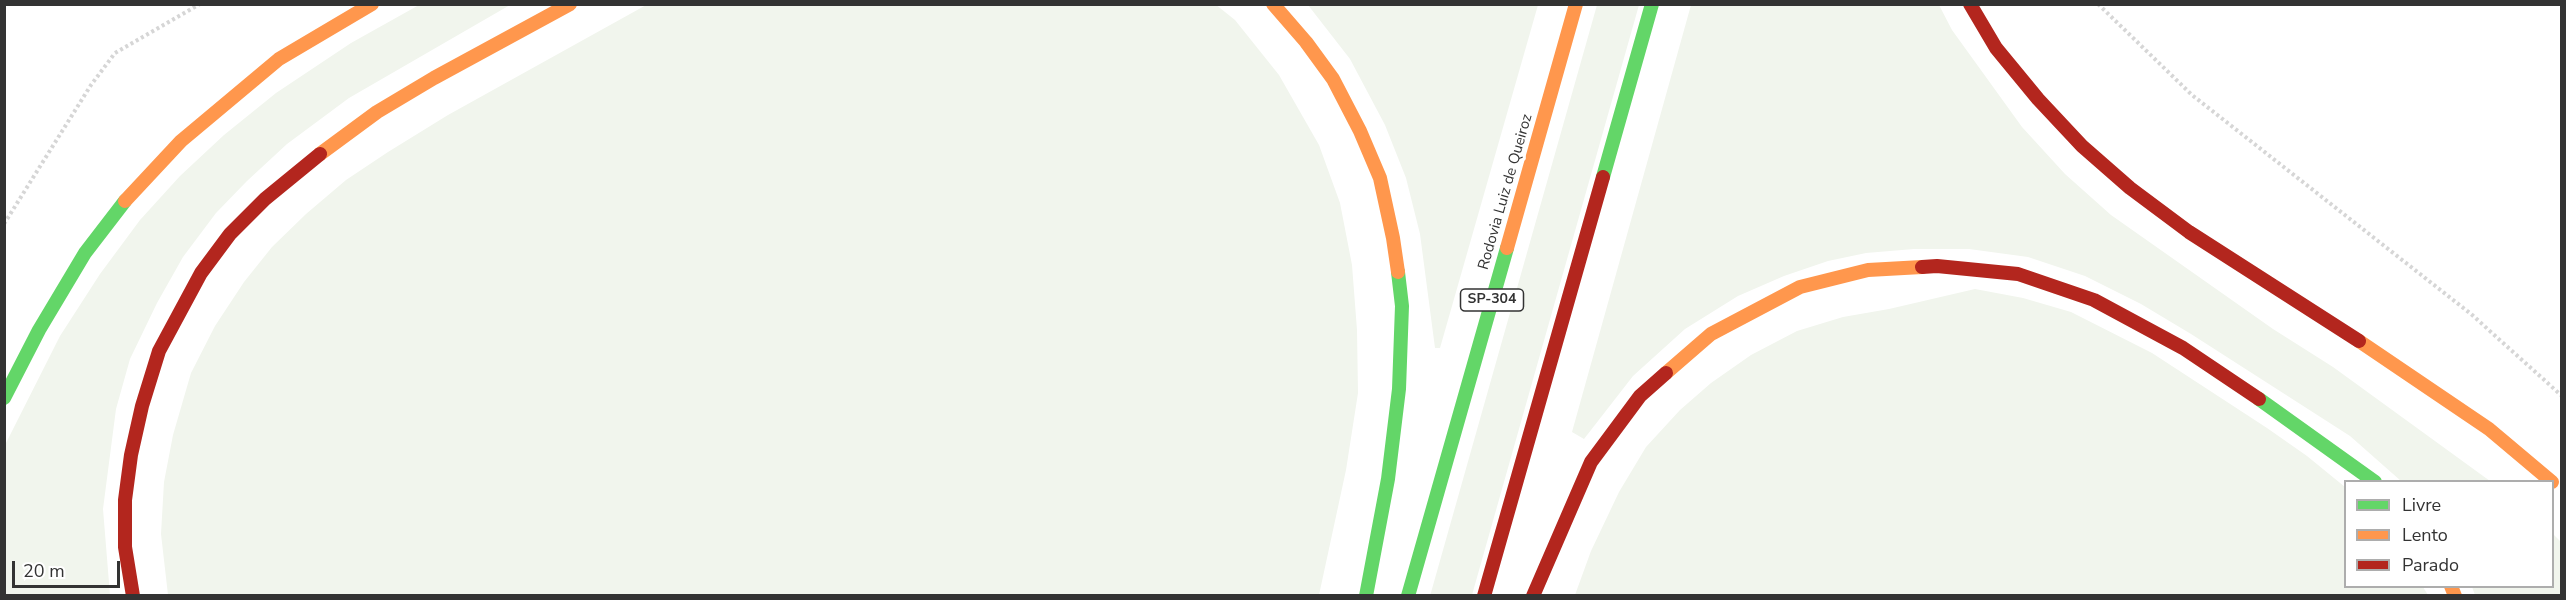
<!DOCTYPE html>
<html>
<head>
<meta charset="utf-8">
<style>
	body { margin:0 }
	#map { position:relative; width:2566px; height:600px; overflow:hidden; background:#fff; font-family:"Nunito Sans",sans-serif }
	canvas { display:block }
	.frame { position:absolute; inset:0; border:6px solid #333; pointer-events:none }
	.legend { position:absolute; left:2344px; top:480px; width:210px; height:108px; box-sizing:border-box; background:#fff; border:2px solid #adadad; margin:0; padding:8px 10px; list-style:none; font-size:18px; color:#333 }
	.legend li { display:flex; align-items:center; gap:12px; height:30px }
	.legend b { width:30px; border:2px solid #adadad }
	.scale { position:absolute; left:12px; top:561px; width:108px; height:27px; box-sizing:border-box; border:3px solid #333; border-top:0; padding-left:8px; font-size:18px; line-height:21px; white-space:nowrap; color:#333; -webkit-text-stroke:4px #fff; paint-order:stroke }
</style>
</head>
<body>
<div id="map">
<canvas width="2566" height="600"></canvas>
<div class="frame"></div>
<ul class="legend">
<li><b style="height:8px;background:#63d668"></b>Livre</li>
<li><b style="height:8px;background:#ff974d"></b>Lento</li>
<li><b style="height:8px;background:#b3261e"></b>Parado</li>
</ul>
<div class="scale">20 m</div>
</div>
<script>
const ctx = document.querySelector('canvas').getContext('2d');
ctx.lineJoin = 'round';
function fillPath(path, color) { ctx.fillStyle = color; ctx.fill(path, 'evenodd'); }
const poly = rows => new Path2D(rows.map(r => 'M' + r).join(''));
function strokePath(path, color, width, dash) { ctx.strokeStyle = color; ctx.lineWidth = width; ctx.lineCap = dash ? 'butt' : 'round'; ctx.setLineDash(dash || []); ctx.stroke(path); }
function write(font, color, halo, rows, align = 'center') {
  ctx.font = font + ' "Nunito Sans",sans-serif'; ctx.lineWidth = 6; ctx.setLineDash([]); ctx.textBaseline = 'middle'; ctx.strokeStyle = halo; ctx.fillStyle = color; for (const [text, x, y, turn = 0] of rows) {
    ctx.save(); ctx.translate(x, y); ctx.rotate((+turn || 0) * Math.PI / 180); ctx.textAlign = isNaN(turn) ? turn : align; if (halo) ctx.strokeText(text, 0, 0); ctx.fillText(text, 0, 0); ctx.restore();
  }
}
fillPath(poly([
	[648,4,1215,4,1235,20,1279,75,1319,145,1340,203,1352,265,1357,330,1358,393,1346,470,1319,595,168,595,161,534,164,482,173,435,191,373,215,326,244,282,272,247,306,214,346,180,388,152,448,115],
	[419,5,510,5,349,98,287,144,247,181,216,213,183,257,157,303,130,359,116,409,103,509,110,595,5,595,5,445,60,336,100,274,140,220,180,176,224,135,276,93,351,43],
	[1308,5,1538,5,1440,348,1435,348,1420,234,1406,178,1385,125,1350,59],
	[1597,5,1639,5,1472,595,1430,596],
	[1691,5,1939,5,1952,30,2022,127,2065,174,2111,215,2273,329,2333,367,2490,481,2401,481,2350,436,2191,334,2141,304,2085,276,2028,257,1969,249,1914,249,1866,253,1828,261,1784,276,1738,296,1685,329,1633,376,1584,439,1572,432],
	[1975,289,2023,298,2071,312,2152,353,2267,428,2307,456,2345,487,2346,586,2423,587,2428,595,1575,595,1591,551,1619,492,1646,447,1680,410,1711,383,1751,355,1797,331,1843,317,1889,309],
	[2553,534,2561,542,2561,595,2475,595,2472,587,2552,586]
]), '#f1f5ed');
strokePath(poly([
	[2098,4,2192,95,2471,314,2562,396],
	[4,224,91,85,115,53,200,4]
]), '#d6d6d6', 4, [3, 3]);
strokePath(poly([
	[1603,177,1652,4],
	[4,398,39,330,85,253,125,201],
	[2259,399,2375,482],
	[1366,596,1388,479,1399,389,1402,306,1398,272],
	[1408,596,1507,248]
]), '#63d668', 14);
strokePath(poly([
	[1273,4,1306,42,1333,79,1360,131,1380,178,1393,238,1398,272],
	[320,154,377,112,434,78,570,4],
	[125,201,181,141,279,59,372,4],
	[1507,248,1576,4],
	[2359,341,2489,429,2552,482],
	[1666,373,1711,334,1800,287,1868,270,1922,267],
	[2451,586,2455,596]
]), '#ff974d', 14);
strokePath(poly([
	[1970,4,1996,48,2038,99,2082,146,2130,188,2189,232,2359,341],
	[1922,267,1937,266,2018,274,2094,300,2183,348,2259,399],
	[133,596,125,547,125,500,131,455,142,406,159,351,201,273,230,234,265,199,320,154],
	[1484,596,1603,177],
	[1533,596,1591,462,1640,396,1666,373]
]), '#b3261e', 14);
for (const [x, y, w] of [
	[1492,300,63]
]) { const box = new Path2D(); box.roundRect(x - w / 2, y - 11, w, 22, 4.5); ctx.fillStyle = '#fff'; ctx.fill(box); strokePath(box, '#333', 1.5); }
write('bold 14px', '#333', null, [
	["SP-304",1492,300]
]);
write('15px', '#333', '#fff', [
	["Rodovia Luiz de Queiroz",1506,192,-74]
]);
</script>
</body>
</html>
